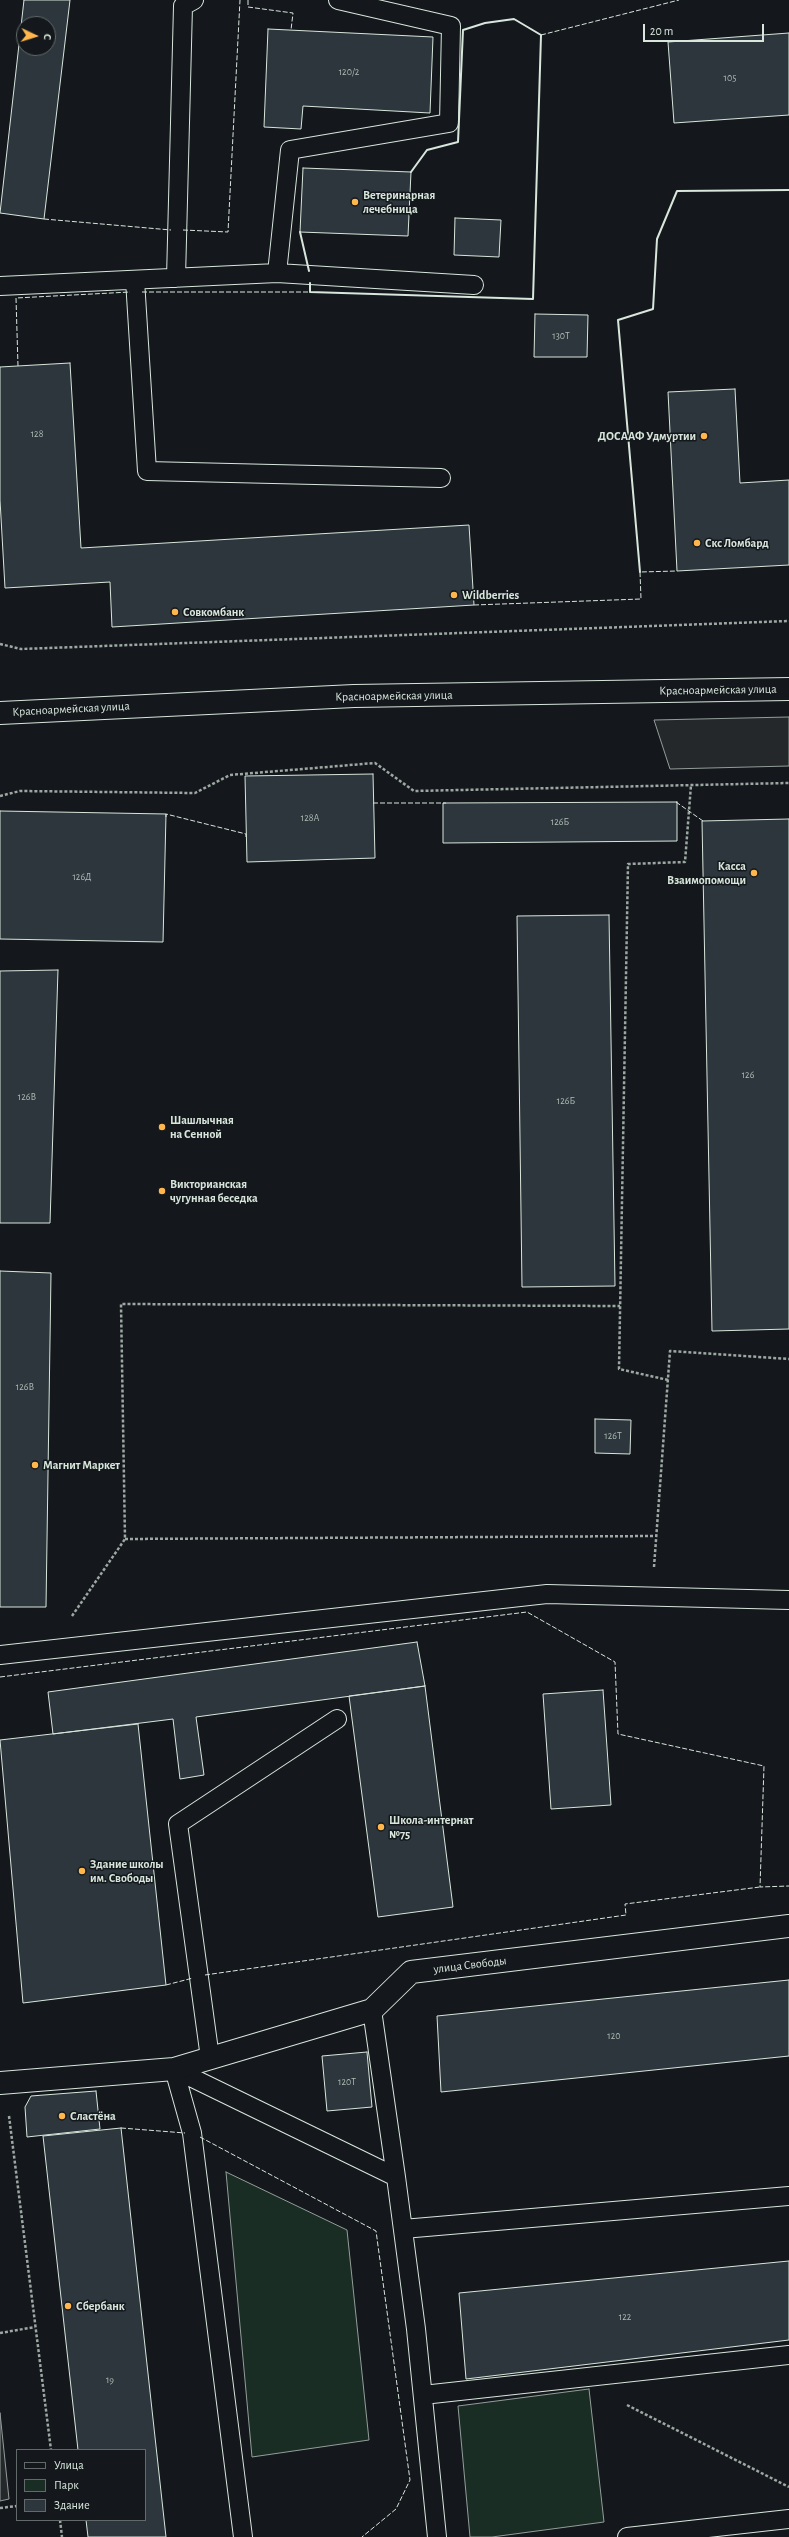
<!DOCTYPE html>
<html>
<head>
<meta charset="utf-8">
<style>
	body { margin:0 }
	#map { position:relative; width:789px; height:2537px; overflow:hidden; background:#14181c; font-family:"Alegreya Sans",sans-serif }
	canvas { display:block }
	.legend { position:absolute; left:16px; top:2449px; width:130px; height:72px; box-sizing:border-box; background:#14181c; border:1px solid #626a69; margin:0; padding:5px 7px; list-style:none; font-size:12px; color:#d8e6dc }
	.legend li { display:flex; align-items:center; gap:8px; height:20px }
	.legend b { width:20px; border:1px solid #626a69 }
	.north { position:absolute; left:16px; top:16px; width:40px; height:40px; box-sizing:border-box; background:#14181c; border:1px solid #626a69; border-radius:50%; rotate:94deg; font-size:11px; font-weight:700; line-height:16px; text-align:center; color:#d8e6dc }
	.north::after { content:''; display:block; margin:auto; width:14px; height:18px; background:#ffb74d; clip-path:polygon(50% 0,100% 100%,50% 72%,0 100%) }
	.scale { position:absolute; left:643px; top:24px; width:121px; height:18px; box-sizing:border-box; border:2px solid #d8e6dc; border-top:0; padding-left:5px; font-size:12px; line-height:14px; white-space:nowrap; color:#d8e6dc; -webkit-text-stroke:3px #14181c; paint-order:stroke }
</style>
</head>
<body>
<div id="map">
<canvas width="789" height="2537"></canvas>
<ul class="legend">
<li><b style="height:5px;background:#14181c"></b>Улица</li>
<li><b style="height:11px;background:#1a2d24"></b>Парк</li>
<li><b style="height:11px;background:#2c363c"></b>Здание</li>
</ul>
<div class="north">С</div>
<div class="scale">20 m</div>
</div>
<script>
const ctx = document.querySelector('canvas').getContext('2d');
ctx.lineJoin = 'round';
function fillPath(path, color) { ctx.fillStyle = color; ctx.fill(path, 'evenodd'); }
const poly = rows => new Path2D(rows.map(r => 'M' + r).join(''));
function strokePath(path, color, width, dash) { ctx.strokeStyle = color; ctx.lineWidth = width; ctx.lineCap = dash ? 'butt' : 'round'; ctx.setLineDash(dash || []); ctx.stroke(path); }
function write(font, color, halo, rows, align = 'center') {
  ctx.font = font + ' "Alegreya Sans",sans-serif'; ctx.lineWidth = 3; ctx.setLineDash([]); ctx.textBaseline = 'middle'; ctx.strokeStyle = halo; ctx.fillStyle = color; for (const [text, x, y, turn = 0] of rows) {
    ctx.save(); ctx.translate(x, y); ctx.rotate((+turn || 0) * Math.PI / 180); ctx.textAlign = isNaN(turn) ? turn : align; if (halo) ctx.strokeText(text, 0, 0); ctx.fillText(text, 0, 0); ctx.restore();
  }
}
const green = poly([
	[226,2172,347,2230,369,2440,252,2457,226,2172],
	[589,2389,604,2522,492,2537,470,2537,458,2406,589,2389]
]);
fillPath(green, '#1a2d24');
strokePath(green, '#939e99', 1);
const parking = poly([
	[789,717,789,766,670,769,654,720,789,717],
	[0,2413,9,2499,0,2501,0,2413]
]);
fillPath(parking, '#24282b');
strokePath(parking, '#939e99', 1);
const building = poly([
	[24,0,70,0,44,219,0,213,24,0],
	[24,24,48,24,48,48,24,48,24,24],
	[268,29,433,37,430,113,303,106,301,129,264,127,268,29],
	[789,33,789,115,674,123,668,42,789,33],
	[303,168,411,172,408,236,300,232,303,168],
	[455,218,501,220,499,257,454,255,455,218],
	[535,314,588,315,587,357,534,357,535,314],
	[70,363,81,548,469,525,474,605,112,627,110,582,5,588,0,500,0,367,70,363],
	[735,389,740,483,789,480,789,565,677,571,668,392,735,389],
	[373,774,375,858,247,862,245,776,373,774],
	[677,802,677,841,443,843,443,803,677,802],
	[0,811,166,814,163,942,0,939,0,811],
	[789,819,789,1329,712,1331,702,821,789,819],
	[609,915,615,1286,522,1287,517,916,609,915],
	[58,970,50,1223,0,1223,0,971,58,970],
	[0,1271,51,1273,46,1607,0,1607,0,1271],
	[595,1419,631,1420,630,1454,595,1453,595,1419],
	[417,1642,425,1686,196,1717,204,1775,180,1779,173,1719,53,1734,48,1692,417,1642],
	[425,1686,453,1907,378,1917,349,1696,425,1686],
	[603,1690,611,1805,551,1809,543,1694,603,1690],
	[138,1724,166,1985,23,2003,0,1740,138,1724],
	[789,1980,789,2056,441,2092,437,2016,789,1980],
	[367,2052,372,2107,327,2111,322,2056,367,2052],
	[96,2091,100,2129,27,2137,25,2107,31,2096,96,2091],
	[121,2128,166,2537,88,2537,86,2520,145,2520,145,2450,78,2450,43,2136,121,2128],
	[789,2261,789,2340,466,2379,459,2293,789,2261]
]);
fillPath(building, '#2c363c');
strokePath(building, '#d8e6dc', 1);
const service = poly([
	[277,273,474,285],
	[176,278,183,6,194,0],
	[135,280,147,471,441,478],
	[0,286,277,273,290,150,449,123,451,26,338,0],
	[0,1655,547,1594,789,1600],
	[372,2010,396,2177],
	[210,2058,178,1824,337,1719],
	[174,2069,396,2177,416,2329,437,2537],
	[174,2069,192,2133,243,2537],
	[403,2229,789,2196],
	[423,2395,789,2355],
	[627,2537,789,2519]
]);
const minor = poly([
	[0,2083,174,2069,372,2010,411,1972,789,1926]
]);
const tertiary = poly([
	[0,713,354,696,789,689]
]);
strokePath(service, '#d8e6dc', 20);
strokePath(minor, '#d8e6dc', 24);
strokePath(tertiary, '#d8e6dc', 24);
strokePath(poly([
	[0,644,21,649,789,621],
	[0,796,20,791,195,793,230,775,375,763,414,791,789,783],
	[668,1380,619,1369,628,864,685,862,691,785],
	[125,1539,657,1536],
	[654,1567,670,1351,789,1359],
	[72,1616,125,1539,121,1304,620,1306],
	[9,2116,51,2450],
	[0,2333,35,2327],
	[627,2405,789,2487],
	[0,2508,17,2506],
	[60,2520,62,2537]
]), '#9da8a2', 2.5, [3, 2]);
strokePath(service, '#14181c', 18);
strokePath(minor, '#14181c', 22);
strokePath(tertiary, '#14181c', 22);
strokePath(poly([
	[248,0,248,7,293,13,291,30],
	[541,35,679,0],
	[44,219,171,230],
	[183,230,228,232,240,0],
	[142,292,310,292],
	[18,366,16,298,130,292],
	[474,605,641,599,640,572,677,571],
	[676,802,703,821],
	[373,803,446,803],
	[166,817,166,814,246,834,246,837],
	[0,1677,527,1612,615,1662,618,1734,764,1766,760,1887,789,1886],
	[205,1975,626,1915,625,1904,760,1887],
	[166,1985,193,1978],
	[121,2128,185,2133],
	[200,2137,376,2231,410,2480,396,2509,362,2537]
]), '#d8e6dc', 1, [5, 2]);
strokePath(poly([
	[300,232,309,271],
	[310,283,310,292,533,299,541,35,514,19,485,23,463,30,458,142,427,150,411,172],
	[640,572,618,320,653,309,657,239,677,191,789,190]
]), '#d8e6dc', 2);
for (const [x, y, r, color] of [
	[355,202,4,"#ffb74d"],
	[704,436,4,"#ffb74d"],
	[697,543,4,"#ffb74d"],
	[454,595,4,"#ffb74d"],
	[175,612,4,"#ffb74d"],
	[754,873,4,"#ffb74d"],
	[162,1127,4,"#ffb74d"],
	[162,1191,4,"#ffb74d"],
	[35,1465,4,"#ffb74d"],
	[381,1827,4,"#ffb74d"],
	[82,1871,4,"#ffb74d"],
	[62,2116,4,"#ffb74d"],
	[68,2306,4,"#ffb74d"]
]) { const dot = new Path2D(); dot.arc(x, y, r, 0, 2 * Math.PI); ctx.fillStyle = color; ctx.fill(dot); strokePath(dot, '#14181c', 1.5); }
write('10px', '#adbab4', null, [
	["120/2",349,72],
	["105",730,78],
	["130Т",561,336],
	["128",37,434],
	["128А",310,818],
	["126Б",560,822],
	["126Д",82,877],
	["126",748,1075],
	["126В",27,1097],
	["126Б",566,1101],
	["126В",25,1387],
	["126Т",613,1436],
	["120",614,2036],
	["120Т",347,2082],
	["122",625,2317],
	["19",110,2380]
]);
write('bold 12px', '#d8e6dc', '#14181c', [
	["Ветеринарная",363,195],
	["лечебница",363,209],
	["ДОСААФ Удмуртии",696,436,"right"],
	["Скс Ломбард",705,543],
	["Wildberries",462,595],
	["Совкомбанк",183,612],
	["Касса",746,866,"right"],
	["Взаимопомощи",746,880,"right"],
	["Шашлычная",170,1120],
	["на Сенной",170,1134],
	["Викторианская",170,1184],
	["чугунная беседка",170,1198],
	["Магнит Маркет",43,1465],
	["Школа-интернат",389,1820],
	["№75",389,1834],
	["Здание школы",90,1864],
	["им. Свободы",90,1878],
	["Сластёна",70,2116],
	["Сбербанк",76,2306]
], 'left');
write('12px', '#d8e6dc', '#14181c', [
	["Красноармейская улица",718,690,-1],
	["Красноармейская улица",394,696,-1],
	["Красноармейская улица",71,709,-3],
	["улица Свободы",470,1965,-7]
]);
</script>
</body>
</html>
